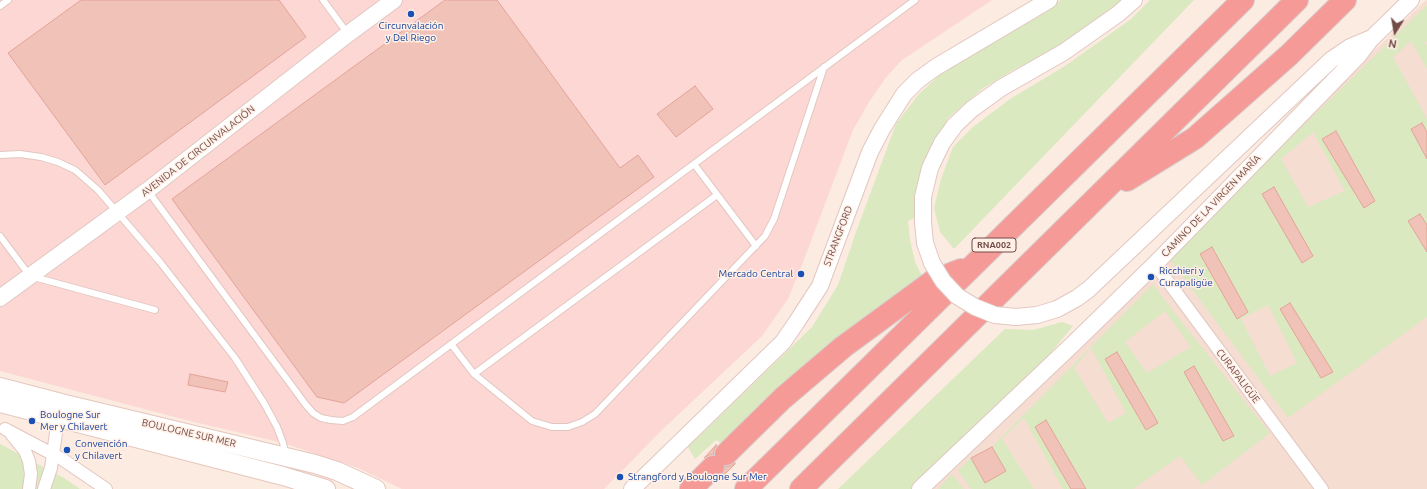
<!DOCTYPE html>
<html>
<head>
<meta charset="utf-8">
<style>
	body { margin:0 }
	#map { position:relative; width:1427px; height:489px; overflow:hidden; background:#fcebe0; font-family:Ubuntu,sans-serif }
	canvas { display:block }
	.north { position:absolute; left:1375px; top:12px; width:40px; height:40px; -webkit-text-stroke:3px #ffefe6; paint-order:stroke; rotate:191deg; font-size:11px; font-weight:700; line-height:16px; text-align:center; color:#724d48 }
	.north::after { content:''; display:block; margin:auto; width:14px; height:18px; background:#724d48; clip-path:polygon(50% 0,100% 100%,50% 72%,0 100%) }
</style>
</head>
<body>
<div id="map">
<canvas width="1427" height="489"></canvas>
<div class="north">N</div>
</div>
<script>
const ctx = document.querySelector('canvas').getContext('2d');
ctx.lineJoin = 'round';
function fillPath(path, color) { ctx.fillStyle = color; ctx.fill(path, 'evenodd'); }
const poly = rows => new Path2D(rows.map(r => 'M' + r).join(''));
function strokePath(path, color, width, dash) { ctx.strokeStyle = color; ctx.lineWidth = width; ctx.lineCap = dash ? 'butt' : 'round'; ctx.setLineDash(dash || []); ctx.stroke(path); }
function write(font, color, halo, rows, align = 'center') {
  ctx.font = font + ' Ubuntu,sans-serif'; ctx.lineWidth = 3; ctx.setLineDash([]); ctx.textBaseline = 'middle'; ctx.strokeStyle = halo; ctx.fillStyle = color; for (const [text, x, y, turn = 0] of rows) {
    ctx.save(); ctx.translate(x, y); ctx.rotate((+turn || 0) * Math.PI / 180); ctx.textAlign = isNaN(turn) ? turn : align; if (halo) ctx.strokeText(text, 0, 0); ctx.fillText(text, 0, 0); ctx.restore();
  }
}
fillPath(poly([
	[1426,0,1427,0,1427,489,928,489]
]), '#f5ddd2');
fillPath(poly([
	[0,0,992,0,902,60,887,76,869,102,853,130,803,262,788,299,762,336,664,428,604,489,402,489,358,468,283,443,186,420,0,371]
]), '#fcd7d4');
fillPath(poly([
	[1061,0,1126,0,1057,51,1013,70,982,89,948,118,937,141,917,217,908,221,910,240,915,262,925,282,725,445,716,440,695,459,688,447,812,327,838,285,856,232,896,124,918,95,947,68,995,41],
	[1150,0,1194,0,954,249,940,232,934,208,941,179,953,147,973,127,1010,99,1065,66,1131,19],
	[1427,5,1427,41,1425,42,1427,46,1427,69,1411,41,1393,57,1427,119,1427,132,1422,123,1411,129,1427,159,1427,225,1420,214,1408,221,1427,252,1427,317,1288,418,1168,257],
	[1336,131,1375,201,1364,207,1322,139],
	[1313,132,1345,191,1308,207,1281,159],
	[1274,187,1313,256,1302,262,1262,194],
	[1212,247,1248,312,1237,319,1200,254],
	[1289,303,1290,303,1333,372,1321,377,1280,310],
	[1268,305,1297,363,1270,376,1241,319],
	[1153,284,1176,315,1270,433,1202,485,1180,456,1133,489,1086,489,1046,421,1035,427,1071,489,1063,489,1024,418,1002,439,1034,489,971,489,958,470,971,458,985,483,1006,471,992,447],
	[1165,311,1191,347,1147,373,1125,342],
	[1091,348,1126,413,1108,423,1074,368],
	[1194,367,1234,436,1223,441,1184,372],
	[1062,322,1073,326,1043,362,913,489,838,489,1005,329,1033,330],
	[0,444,64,478,80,489,0,489],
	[952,474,964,489,938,489]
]), '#dae9c0');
const building = poly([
	[81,0,279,0,306,37,105,185,8,53,81,0],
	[445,0,497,0,620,168,638,155,654,177,344,403,317,397,172,199,445,0],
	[695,86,713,109,676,137,657,114,695,86],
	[1422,123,1427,132,1427,159,1411,129,1422,123],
	[1336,131,1375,201,1364,208,1322,139,1336,131],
	[1274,187,1313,256,1302,263,1262,194,1274,187],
	[1420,214,1427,225,1427,252,1408,221,1420,214],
	[1212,247,1248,312,1237,319,1200,254,1212,247],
	[1290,303,1333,372,1321,378,1280,309,1290,303],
	[1117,352,1158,423,1146,430,1105,359,1117,352],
	[1194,366,1234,436,1223,441,1184,372,1194,366],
	[190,374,228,382,225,392,188,385,190,374],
	[1046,420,1086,489,1071,489,1035,427,1046,420],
	[716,445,717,445,714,450,714,455,709,455,704,458,716,445],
	[992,447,1006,471,985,483,971,458,992,447],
	[735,463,735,464,722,477,725,466,729,466,735,463]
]);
fillPath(building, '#f1c2b8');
strokePath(building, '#e3a499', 1);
const service = poly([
	[323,0,348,34],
	[0,6,8,0],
	[0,155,20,154,41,157,58,162,75,170,98,190,160,262,235,358,264,403,277,427,283,443,286,455],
	[694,164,756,246],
	[148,191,306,405,313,413,321,418,331,420,343,421,353,417,915,0],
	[0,236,30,276,155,310],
	[451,344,474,374,532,421,552,427,568,427,582,422,595,414,765,236,774,219,824,67],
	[474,374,717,195]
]);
const minor = poly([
	[1155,264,1322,489],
	[5,429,62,459,106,489],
	[12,435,25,451,29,461,31,474,29,489],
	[44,489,51,468,57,426,62,419]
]);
const tertiary = poly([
	[923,222,923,197,930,168,942,143,955,125,972,109,1001,88,1064,52,1118,14,1134,0],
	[0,298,148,190,348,34,394,0],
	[1057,309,1077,298,1089,289,1331,60,1350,47,1369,39],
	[632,489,783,342,796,323,820,286,870,152,882,129,904,94,918,80,936,67,1049,0],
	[920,489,1074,343,1155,264,1358,56,1371,39,1411,0]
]);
const secondary = poly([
	[0,387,65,404,315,464,337,471,376,489],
	[0,403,283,476,326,489]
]);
const motorway = poly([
	[1127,180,1195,138,1289,55,1345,0],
	[726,454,783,398,843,347,933,281,961,270],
	[691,489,713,467],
	[746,489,1243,0],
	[801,489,1297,0]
]);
strokePath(service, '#e2c7c0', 8);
strokePath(minor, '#e2c7c0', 14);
strokePath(tertiary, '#e2c7c0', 18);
strokePath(secondary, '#e6c6bd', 20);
strokePath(motorway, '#d8cdcc', 24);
strokePath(service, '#fff', 6);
strokePath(minor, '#fff', 12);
strokePath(tertiary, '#fff', 16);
strokePath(secondary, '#fff', 18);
strokePath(motorway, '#f69a97', 22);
const tertiaryBridge = poly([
	[923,222,925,243,932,263,943,281,957,296,975,307,995,315,1016,317,1037,315,1057,309]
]);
strokePath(tertiaryBridge, '#e2c7c0', 18, []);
strokePath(tertiaryBridge, '#fff', 16);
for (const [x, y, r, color] of [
	[411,14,4,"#1a4fb4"],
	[801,274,4,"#1a4fb4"],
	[1151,277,4,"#1a4fb4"],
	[32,421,4,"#1a4fb4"],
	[67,450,4,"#1a4fb4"],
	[620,477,4,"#1a4fb4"]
]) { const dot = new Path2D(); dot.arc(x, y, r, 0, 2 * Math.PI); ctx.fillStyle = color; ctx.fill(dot); strokePath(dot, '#ffefe6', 1.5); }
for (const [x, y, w] of [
	[994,245,44]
]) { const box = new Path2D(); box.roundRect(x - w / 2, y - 7, w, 14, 3); ctx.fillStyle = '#ffefe6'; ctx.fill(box); strokePath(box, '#724d48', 1); }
write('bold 9px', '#724d48', null, [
	["RNA002",994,245]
]);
write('10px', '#164399', '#ffefe6', [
	["Circunvalación",411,26,"center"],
	["y Del Riego",411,38,"center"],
	["Ricchieri y",1159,271],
	["Curapaligüe",1159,283],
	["Mercado Central",793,274,"right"],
	["Boulogne Sur",40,415],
	["Mer y Chilavert",40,427],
	["Convención",75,444],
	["y Chilavert",75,456],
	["Strangford y Boulogne Sur Mer",628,477]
], 'left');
write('10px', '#724d48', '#ffefe6', [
	["AVENIDA DE CIRCUNVALACIÓN",198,151,-38],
	["CAMINO DE LA VIRGEN MARÍA",1211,206,-46],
	["STRANGFORD",838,236,-69],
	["CURAPALIGÜE",1238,376,53],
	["BOULOGNE SUR MER",189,433,13]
]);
</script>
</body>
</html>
